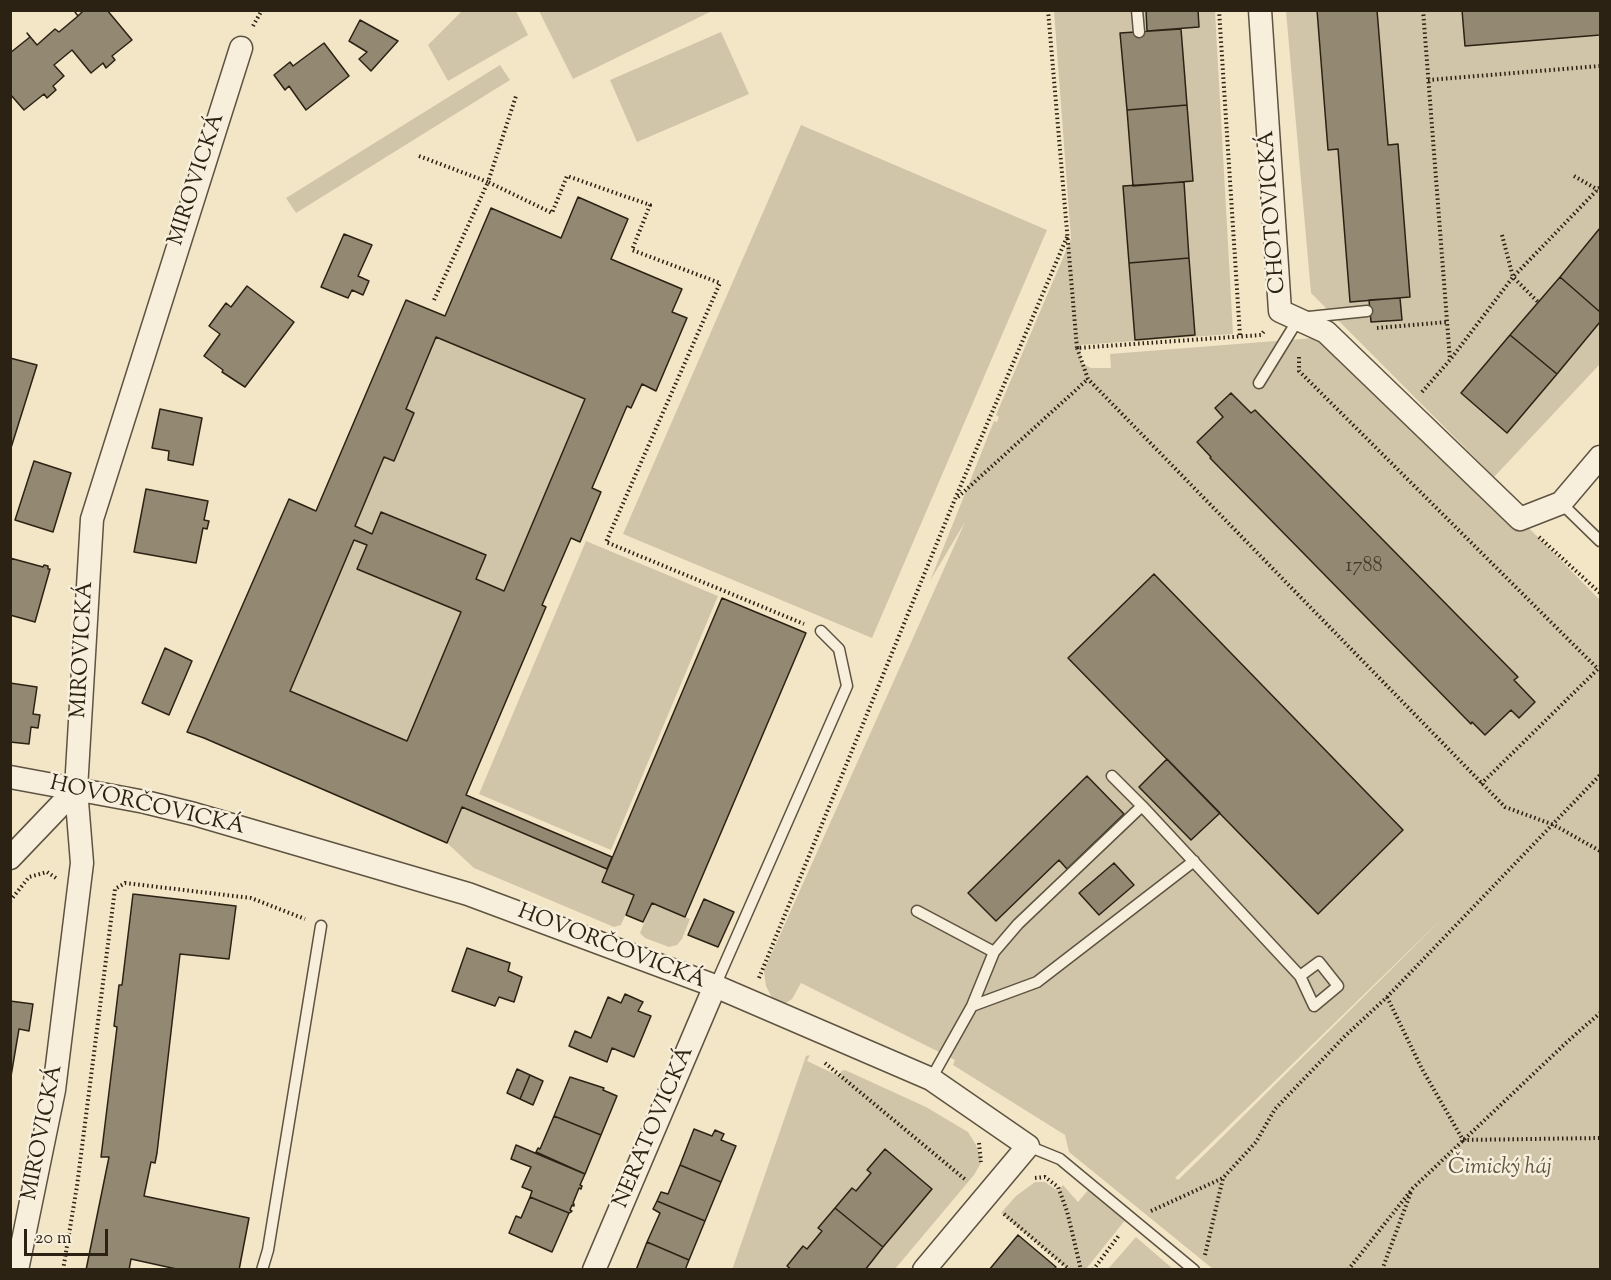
<!DOCTYPE html>
<html>
<head>
<meta charset="utf-8">
<style>
	body { margin:0 }
	#map { position:relative; width:1611px; height:1280px; overflow:hidden; background:#f3e6c7; font-family:"Sorts Mill Goudy",serif }
	canvas { display:block }
	.frame { position:absolute; inset:0; border:12px solid #2c2214; pointer-events:none }
	.scale { position:absolute; left:24px; top:1229px; width:84px; height:27px; box-sizing:border-box; border:3px solid #2c2214; border-top:0; padding-left:8px; font-size:18px; line-height:21px; white-space:nowrap; color:#2c2214; -webkit-text-stroke:4px #f7efdb; paint-order:stroke }
</style>
</head>
<body>
<div id="map">
<canvas width="1611" height="1280"></canvas>
<div class="frame"></div>
<div class="scale">20 m</div>
</div>
<script>
const ctx = document.querySelector('canvas').getContext('2d');
ctx.lineJoin = 'round';
function fillPath(path, color) { ctx.fillStyle = color; ctx.fill(path, 'evenodd'); }
const poly = rows => new Path2D(rows.map(r => 'M' + r).join(''));
function strokePath(path, color, width, dash) { ctx.strokeStyle = color; ctx.lineWidth = width; ctx.lineCap = dash ? 'butt' : 'round'; ctx.setLineDash(dash || []); ctx.stroke(path); }
function write(font, color, halo, rows, align = 'center') {
  ctx.font = font + ' "Sorts Mill Goudy",serif'; ctx.lineWidth = 5; ctx.setLineDash([]); ctx.textBaseline = 'middle'; ctx.strokeStyle = halo; ctx.fillStyle = color; for (const [text, x, y, turn = 0] of rows) {
    ctx.save(); ctx.translate(x, y); ctx.rotate((+turn || 0) * Math.PI / 180); ctx.textAlign = isNaN(turn) ? turn : align; if (halo) ctx.strokeText(text, 0, 0); ctx.fillText(text, 0, 0); ctx.restore();
  }
}
fillPath(poly([
	[463,10,516,11,528,35,448,81,428,45],
	[539,11,712,11,573,79],
	[1054,11,1146,11,1147,31,1120,33,1133,186,1123,187,1135,340,1195,334,1184,182,1193,181,1181,29,1199,27,1198,11,1215,11,1233,334,1080,345,1081,361,1083,364,1091,368,1111,368,1110,354,1339,336,1600,600,1600,1269,1213,1269,1069,1152,1065,1135,953,1065,955,1060,801,983,792,999,786,1003,779,1002,771,996,766,986,764,972,766,966,965,522,930,581,994,421,997,422,999,417,996,415,1071,239],
	[1231,393,1251,413,1255,410,1517,676,1514,680,1535,702,1519,718,1511,710,1470,723,1210,459,1211,457,1197,442,1223,417,1215,408],
	[1154,575,1403,830,1318,913,1220,813,1139,787,1167,759],
	[1124,814,1068,869,1059,860,996,921,968,893],
	[1114,863,1133,885,1099,915,1080,893],
	[1450,911,1206,1153,1178,1180,1175,1178],
	[1286,11,1317,11,1328,150,1338,149,1350,302,1369,300,1372,322,1401,320,1400,298,1410,297,1388,145,1377,11,1462,11,1465,46,1600,35,1600,228,1461,393,1507,432,1600,322,1600,364,1494,477,1311,293],
	[721,32,749,94,637,142,610,80],
	[500,65,510,80,296,213,286,198],
	[801,125,1047,230,872,638,623,534],
	[436,337,585,399,504,591,476,579,486,555,382,512,372,534,355,526,384,457,394,461,414,413,406,409],
	[354,540,367,545,357,569,461,612,407,741,290,691],
	[586,541,718,596,611,850,479,794],
	[462,807,607,869,602,882,634,895,621,925,614,927,474,868,447,843],
	[652,903,690,919,682,939,677,945,669,947,645,938,640,933],
	[810,1055,807,1061,841,1077,841,1071,845,1070,926,1107,968,1132,976,1145,982,1161,974,1175,895,1269,865,1269,932,1189,885,1150,871,1173,807,1249,803,1246,788,1265,789,1269,732,1270,806,1056],
	[1035,1182,1045,1182,1058,1191,1063,1185,1078,1202,1089,1189,1126,1219,1086,1269,1069,1270,1001,1213,1016,1196],
	[1136,1237,1173,1269,1108,1269]
]), '#d1c5a9');
const building = poly([
	[84,10,107,10,132,40,112,56,115,60,106,68,103,63,91,73,72,50,54,65,64,76,53,86,56,90,47,98,44,94,24,110,10,94,10,53,30,37,27,33,37,45,55,29,59,32,78,16,75,12,78,16,84,10],
	[1146,10,1198,10,1199,27,1147,31,1146,10],
	[1317,10,1377,10,1388,145,1398,144,1410,297,1350,302,1338,149,1328,150,1317,10],
	[1462,10,1600,10,1600,35,1465,46,1462,10],
	[360,20,398,41,371,71,359,59,367,52,349,41,360,20],
	[1181,29,1187,105,1127,110,1120,33,1181,29],
	[324,43,349,76,306,110,289,86,285,90,274,75,290,62,293,66,324,43],
	[1187,105,1193,181,1133,186,1127,110,1187,105],
	[1184,182,1189,258,1129,263,1123,186,1184,182],
	[578,197,628,219,611,259,682,289,672,312,687,318,656,391,642,384,631,408,627,406,592,488,601,492,580,542,571,538,542,605,546,607,466,795,612,857,607,869,462,807,447,843,204,738,187,732,289,499,316,511,406,300,445,316,491,208,561,238,578,197],
	[436,337,585,399,504,591,476,579,486,555,381,512,372,534,355,526,384,457,394,461,414,413,406,409,436,337],
	[354,540,367,545,357,569,461,612,407,741,290,691,354,540],
	[1600,228,1600,312,1560,277,1600,228],
	[344,234,372,245,358,276,369,281,363,295,352,290,348,298,321,287,344,234],
	[1189,258,1195,335,1135,340,1129,263,1189,258],
	[1560,277,1600,312,1600,322,1557,374,1510,335,1560,277],
	[247,286,294,322,245,387,222,372,223,370,204,356,220,334,209,326,226,303,231,307,247,286],
	[1400,298,1402,320,1371,322,1369,300,1400,298],
	[1510,335,1557,374,1507,433,1461,393,1510,335],
	[10,358,37,365,10,451,10,358],
	[1231,393,1251,413,1255,410,1518,677,1514,680,1535,702,1519,718,1511,710,1485,735,1472,722,1471,724,1210,458,1211,457,1197,442,1223,417,1215,408,1231,393],
	[160,409,202,418,193,465,168,460,169,451,152,448,160,409],
	[34,461,71,473,53,532,15,520,34,461],
	[146,489,208,501,204,520,209,521,207,529,203,528,196,563,134,552,146,489],
	[10,558,43,567,44,565,48,566,48,569,50,569,35,622,10,615,10,558],
	[1154,574,1403,830,1318,914,1068,658,1154,574],
	[722,598,806,633,685,917,652,903,643,922,626,915,634,895,602,882,722,598],
	[165,648,192,661,169,715,142,703,165,648],
	[10,683,37,687,33,714,40,715,38,728,31,727,29,744,10,742,10,683],
	[1167,759,1220,813,1191,840,1139,787,1167,759],
	[1087,776,1124,814,1067,869,1059,860,996,921,968,893,1087,776],
	[1114,863,1134,885,1099,915,1079,893,1114,863],
	[133,894,236,906,229,959,180,954,157,1153,155,1163,151,1162,144,1196,249,1218,239,1270,181,1270,131,1259,129,1270,86,1270,109,1157,101,1157,117,1027,114,1026,119,985,122,985,133,894],
	[704,899,734,912,718,947,688,935,704,899],
	[467,948,510,963,508,971,522,977,514,1002,499,997,495,1006,452,991,467,948],
	[625,994,643,1002,638,1011,651,1016,634,1057,612,1048,607,1062,569,1046,575,1031,591,1038,608,997,621,1003,625,994],
	[10,1001,33,1004,29,1031,19,1029,10,1082,10,1001],
	[517,1069,530,1075,520,1099,507,1093,517,1069],
	[530,1075,543,1081,533,1105,520,1099,530,1075],
	[570,1077,604,1088,603,1090,617,1096,601,1135,554,1116,570,1077],
	[554,1116,601,1135,585,1174,536,1152,538,1148,540,1149,554,1116],
	[694,1129,712,1136,715,1130,724,1134,721,1140,736,1146,721,1182,680,1165,694,1129],
	[516,1145,585,1174,580,1185,582,1186,581,1189,579,1188,573,1203,574,1204,574,1206,572,1205,570,1210,572,1211,571,1212,569,1213,530,1197,532,1191,522,1187,531,1167,511,1159,516,1145],
	[885,1149,932,1189,883,1247,835,1208,852,1188,856,1191,871,1173,867,1170,885,1149],
	[680,1165,721,1182,705,1221,657,1201,661,1192,668,1194,680,1165],
	[530,1197,569,1213,552,1252,509,1233,516,1216,521,1218,530,1197],
	[657,1201,705,1221,689,1260,647,1242,660,1213,653,1209,657,1201],
	[835,1208,883,1247,865,1270,792,1270,787,1266,803,1246,807,1249,822,1231,818,1228,835,1208],
	[1018,1235,1056,1267,1053,1270,989,1270,1018,1235],
	[647,1242,689,1260,685,1270,636,1270,647,1242]
]);
fillPath(building, '#938871');
strokePath(building, '#2c2214', 1.5);
const lane = poly([
	[1137,10,1139,32],
	[1259,383,1299,318,1367,311],
	[1561,503,1600,541],
	[1142,806,1300,976,1314,1006,1338,986,1319,962,1300,976],
	[917,911,994,952],
	[715,986,847,686,839,649,821,631],
	[972,1006,1037,982,1194,861],
	[931,1079,972,1006,994,952,1018,924,1142,806,1112,776],
	[1028,1146,1060,1159,1194,1270],
	[262,1270,268,1250,321,926]
]);
const street = poly([
	[1260,10,1280,311,1326,332,1520,519,1561,503,1600,457],
	[10,777,145,802,194,814,468,894,715,986,931,1079,1028,1146,924,1270],
	[10,858,76,789],
	[17,1270,54,1090,82,863,76,789,92,519,241,48],
	[594,1270,715,986]
]);
strokePath(lane, '#5e5341', 13);
strokePath(street, '#5e5341', 25);
strokePath(poly([
	[1048,10,1077,348,1261,335,1265,330],
	[1219,10,1240,336],
	[1423,10,1450,360],
	[253,26,262,10],
	[1428,80,1600,66],
	[419,156,488,182,516,96],
	[1574,176,1598,190],
	[1502,235,1513,277,1538,302],
	[434,300,488,182,552,213,567,176,650,205,632,250,720,283,606,542,804,624],
	[1377,328,1447,322],
	[1077,348,1088,379,1505,807,1554,825,1600,851],
	[1299,357,1299,371,1598,669],
	[1422,392,1450,360,1513,277,1600,187],
	[958,497,1088,379],
	[1539,537,1600,593],
	[1481,784,1600,667],
	[10,901,29,877,47,872,56,878],
	[759,978,955,499,1067,237],
	[1387,997,1422,1069,1463,1140,1600,1138],
	[825,1063,967,1181],
	[979,1143,981,1162],
	[1035,1178,1045,1177,1058,1187,1067,1211,1081,1270],
	[1151,1211,1223,1178],
	[1004,1214,1070,1270],
	[1205,1255,1223,1178,1256,1142,1275,1109,1344,1037,1387,997,1600,775],
	[63,1270,77,1186,115,889,125,883,251,898,305,919],
	[1093,1270,1120,1234],
	[1348,1270,1413,1188,1568,1041,1600,1013],
	[1382,1270,1411,1192]
]), '#2c2214', 4, [1.5, 3]);
strokePath(lane, '#f7efdb', 10);
strokePath(street, '#f7efdb', 22);
write('20px', '#463c2b', null, [
	["1788",1364,568]
]);
write('22px', '#2c2214', '#f7efdb', [
	["MIROVICKÁ",198,180,-72],
	["CHOTOVICKÁ",1274,212,-94],
	["MIROVICKÁ",84,650,-87],
	["HOVORČOVICKÁ",147,807,13],
	["HOVORČOVICKÁ",611,948,21],
	["NERATOVICKÁ",655,1128,-67],
	["MIROVICKÁ",44,1133,-79]
]);
write('italic 22px', '#5e5341', '#f7efdb', [
	["Čimický háj",1500,1169]
]);
</script>
</body>
</html>
